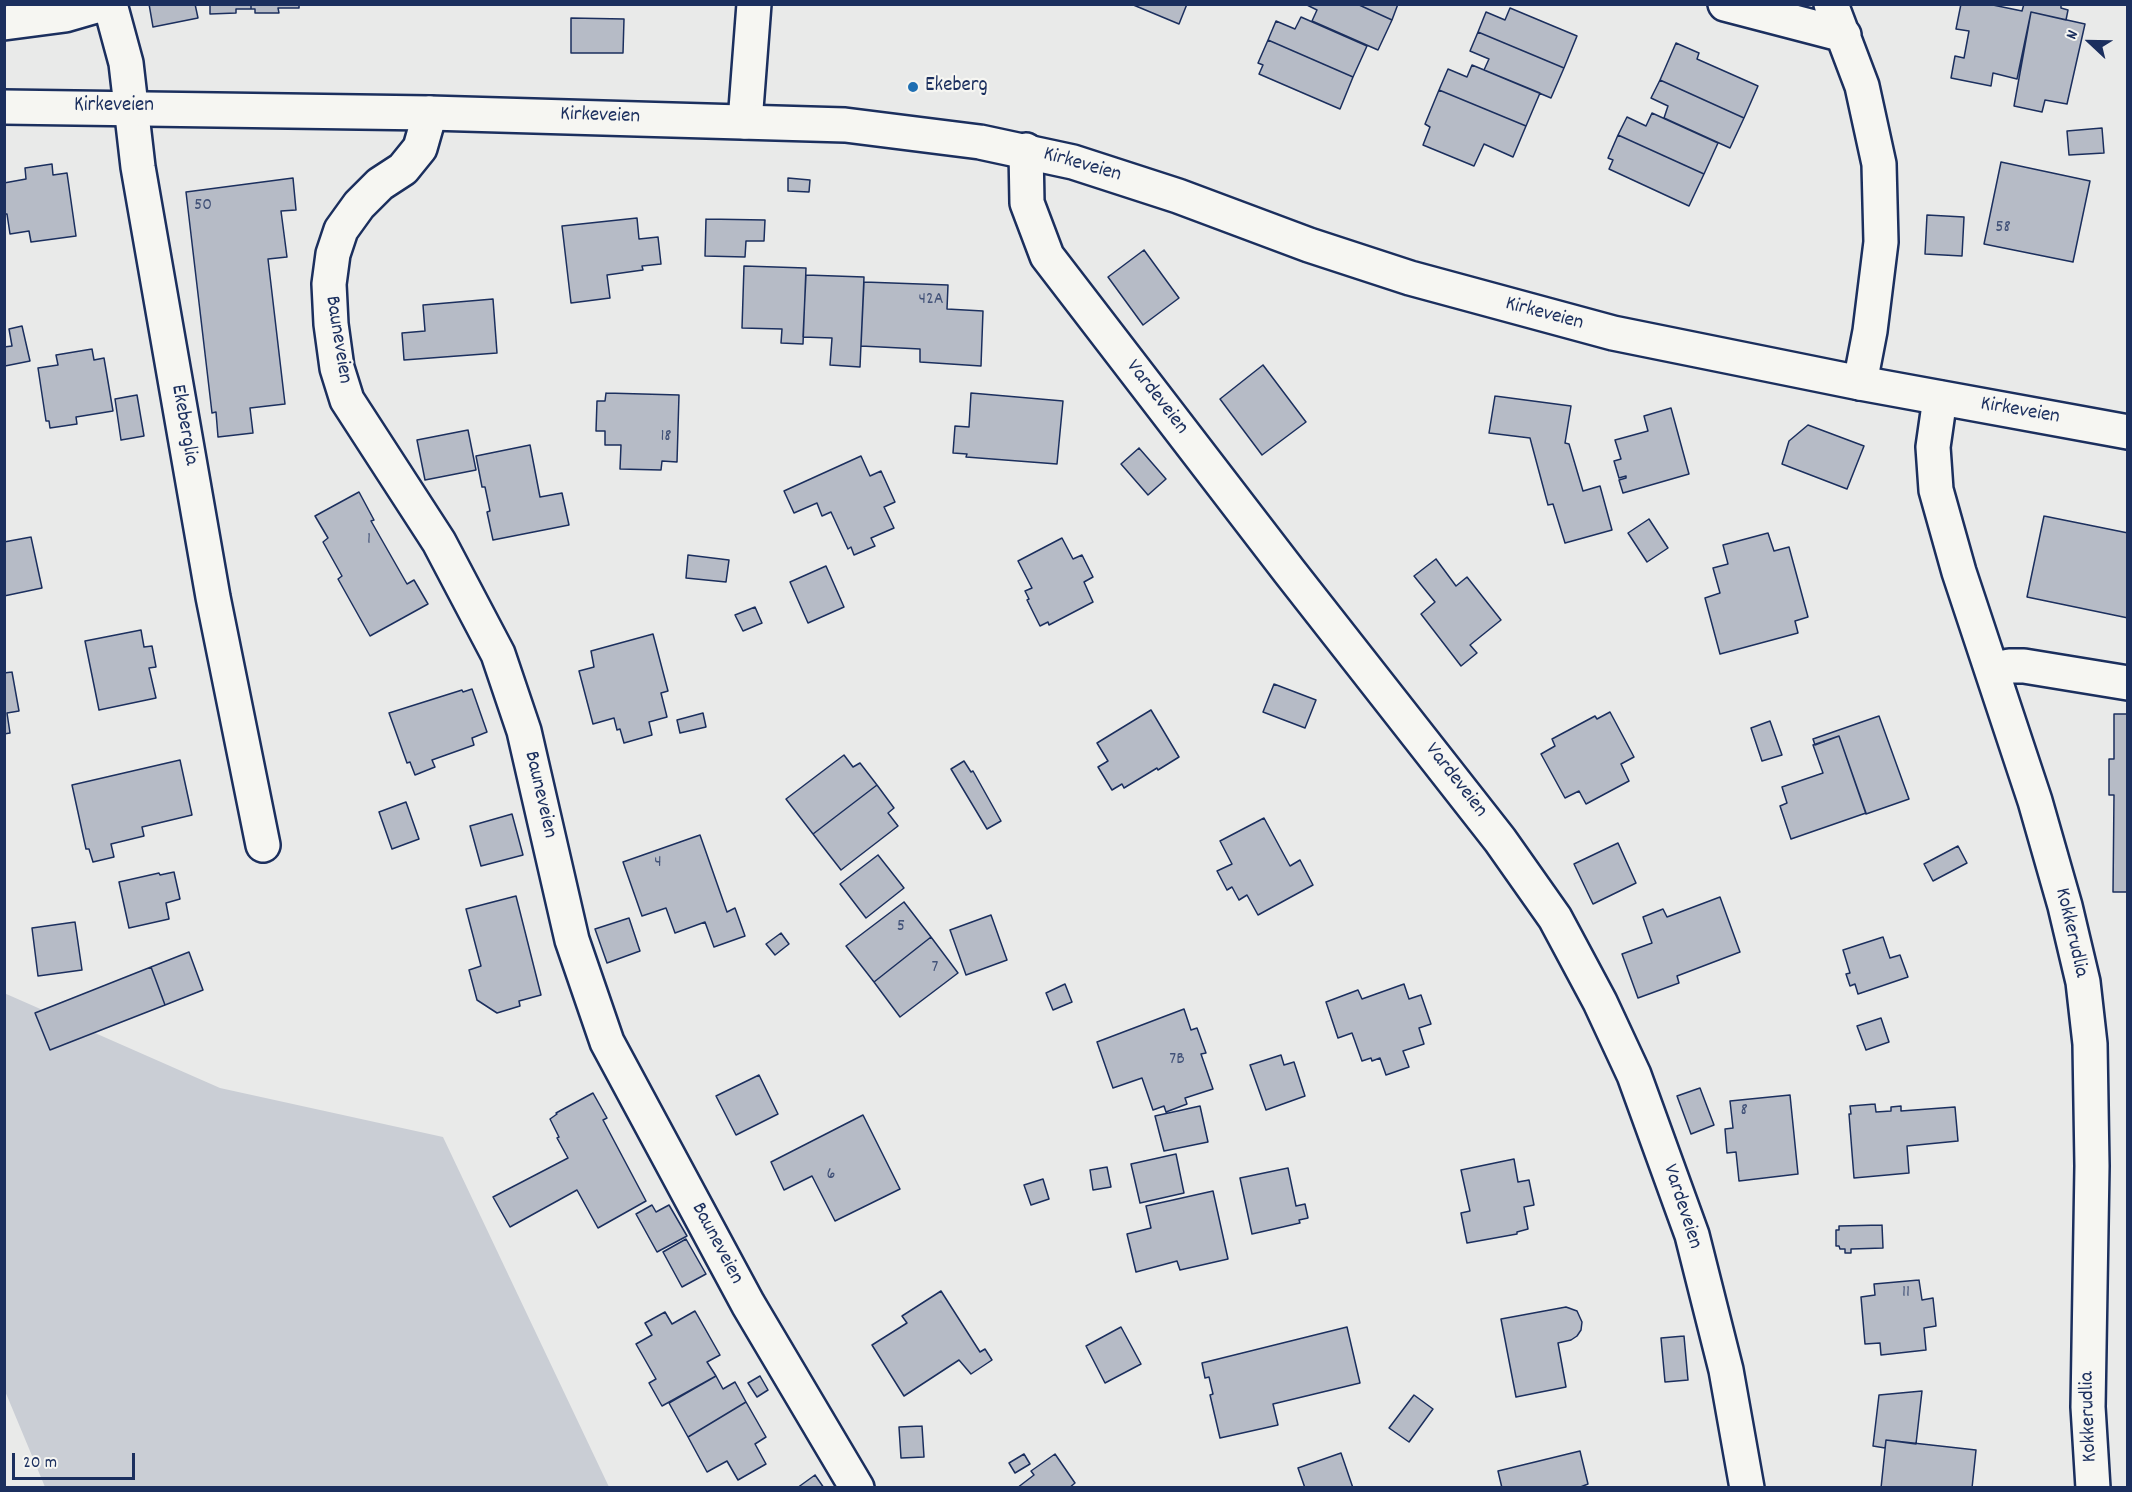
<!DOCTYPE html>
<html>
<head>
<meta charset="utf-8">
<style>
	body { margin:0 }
	#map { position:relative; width:2132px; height:1492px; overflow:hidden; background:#e9eae9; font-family:Dekko,sans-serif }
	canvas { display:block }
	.frame { position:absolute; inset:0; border:6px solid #1b2f5e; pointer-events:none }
	.north { position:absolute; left:2060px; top:12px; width:60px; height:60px; -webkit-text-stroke:4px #f6f6f2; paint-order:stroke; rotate:292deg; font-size:16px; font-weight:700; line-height:24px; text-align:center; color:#1b2f5e }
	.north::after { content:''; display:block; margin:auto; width:21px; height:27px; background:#1b2f5e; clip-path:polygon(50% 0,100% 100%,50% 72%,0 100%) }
	.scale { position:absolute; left:12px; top:1453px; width:123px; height:27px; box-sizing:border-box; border:3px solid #1b2f5e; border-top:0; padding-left:8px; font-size:18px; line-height:21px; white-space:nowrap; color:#1b2f5e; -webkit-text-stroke:4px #f6f6f2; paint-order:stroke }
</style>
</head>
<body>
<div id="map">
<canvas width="2132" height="1492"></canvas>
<div class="frame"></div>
<div class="north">N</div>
<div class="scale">20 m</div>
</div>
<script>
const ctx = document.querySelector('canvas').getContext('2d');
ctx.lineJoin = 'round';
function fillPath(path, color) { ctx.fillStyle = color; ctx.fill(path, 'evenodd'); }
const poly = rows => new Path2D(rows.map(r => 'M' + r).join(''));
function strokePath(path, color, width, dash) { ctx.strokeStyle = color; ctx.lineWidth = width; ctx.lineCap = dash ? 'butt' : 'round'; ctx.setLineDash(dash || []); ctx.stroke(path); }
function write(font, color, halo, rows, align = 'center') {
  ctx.font = font + ' Dekko,sans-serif'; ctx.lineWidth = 4.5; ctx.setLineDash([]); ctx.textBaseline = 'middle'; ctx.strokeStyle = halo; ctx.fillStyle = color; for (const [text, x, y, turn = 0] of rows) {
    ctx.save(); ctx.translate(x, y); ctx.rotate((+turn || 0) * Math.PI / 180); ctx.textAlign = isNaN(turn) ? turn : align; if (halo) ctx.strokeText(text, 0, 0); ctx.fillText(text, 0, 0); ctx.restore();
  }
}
fillPath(poly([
	[4,993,220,1088,443,1137,609,1487,45,1487,5,1391]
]), '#caced5');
const building = poly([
	[149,4,195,4,198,18,153,27,149,4],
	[210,4,251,4,251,9,236,9,236,13,210,14,210,4],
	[251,4,299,4,299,8,278,8,279,13,255,13,255,9,251,9,251,4],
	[1131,4,1187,4,1179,24,1131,4],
	[1305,4,1357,4,1392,20,1378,50,1312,21,1317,10,1305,4],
	[1357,4,1398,4,1392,20,1357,4],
	[1961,4,1988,4,2022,11,2024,4,2061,4,2061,8,2068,10,2066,20,2031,12,2017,79,1993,73,1991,86,1951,78,1955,56,1964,58,1969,31,1956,29,1961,4],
	[1510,8,1577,36,1564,68,1478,32,1486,12,1505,20,1510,8],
	[2031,12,2085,24,2067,104,2045,100,2042,112,2014,106,2031,12],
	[1301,17,1367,46,1353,77,1268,40,1276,21,1295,29,1301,17],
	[571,18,624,19,623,53,571,53,571,18],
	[1478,32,1564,68,1551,98,1484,70,1489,59,1470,51,1478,32],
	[1268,40,1353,77,1340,109,1259,74,1263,65,1258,63,1268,40],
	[1676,43,1699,53,1697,59,1758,86,1744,118,1660,80,1676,43],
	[1472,65,1540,93,1526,126,1439,90,1448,69,1467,77,1472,65],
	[1660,80,1744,118,1730,148,1664,118,1668,106,1651,98,1660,80],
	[1439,90,1526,126,1513,157,1484,144,1474,166,1423,145,1430,127,1425,124,1439,90],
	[1652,113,1718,143,1704,174,1618,135,1627,117,1646,126,1652,113],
	[2102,128,2104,153,2069,155,2067,131,2102,128],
	[1618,135,1704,174,1689,206,1609,169,1613,160,1608,158,1618,135],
	[2001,162,2090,181,2073,262,1984,244,2001,162],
	[52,164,53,175,67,173,76,236,31,242,29,231,10,234,7,214,4,214,4,183,26,179,25,168,52,164],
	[293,178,296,210,281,211,287,257,268,259,285,404,250,408,253,433,218,437,216,412,212,413,186,192,293,178],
	[788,178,810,180,809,192,788,191,788,178],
	[1927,215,1964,217,1962,256,1925,254,1927,215],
	[637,218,639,239,658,237,661,264,642,266,643,270,607,275,610,298,571,303,562,226,637,218],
	[706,219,765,220,764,241,746,241,745,257,705,256,706,219],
	[1144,250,1179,298,1143,325,1108,277,1144,250],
	[744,266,806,268,803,344,781,343,782,329,742,328,744,266],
	[806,275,864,277,860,367,830,365,832,338,803,337,806,275],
	[864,282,948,285,947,309,983,311,981,366,920,362,920,349,861,346,864,282],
	[493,299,497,353,404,360,402,333,425,331,423,305,493,299],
	[22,326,30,361,5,366,4,347,12,346,9,329,22,326],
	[92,349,94,360,104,358,113,411,76,417,77,424,50,428,49,421,46,421,38,368,58,365,56,355,92,349],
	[1263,365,1306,422,1262,455,1220,399,1263,365],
	[606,393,679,395,677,462,662,461,661,470,620,469,621,445,605,445,605,431,596,431,597,401,605,401,606,393],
	[971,393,1063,401,1057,464,966,457,967,454,953,453,955,426,969,427,971,393],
	[137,395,144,436,121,440,115,399,137,395],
	[1495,396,1571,406,1565,443,1569,444,1583,491,1600,486,1612,530,1565,543,1553,504,1548,505,1530,438,1489,433,1495,396],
	[1671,408,1689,474,1623,493,1619,480,1626,478,1626,476,1619,478,1614,461,1621,459,1615,440,1648,431,1644,416,1671,408],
	[1808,425,1864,446,1847,489,1782,464,1789,441,1808,425],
	[468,430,476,470,425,480,417,440,468,430],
	[530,445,540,497,562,493,569,525,493,540,487,512,490,511,485,487,482,487,476,456,530,445],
	[1139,448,1166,479,1148,495,1121,464,1139,448],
	[861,456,870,476,881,471,895,502,884,507,894,528,871,538,875,546,854,555,851,547,848,549,831,512,822,516,817,503,794,513,784,491,861,456],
	[359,492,374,520,371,521,407,584,414,580,428,604,370,636,338,579,342,576,323,542,328,538,315,516,359,492],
	[2044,516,2128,533,2128,618,2027,597,2044,516],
	[1649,519,1668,548,1647,562,1628,533,1649,519],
	[1768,533,1774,551,1789,547,1808,617,1795,621,1798,633,1720,654,1705,598,1720,593,1713,568,1728,564,1723,545,1768,533],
	[31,537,42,588,4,596,4,542,31,537],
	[1062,538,1073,559,1082,555,1093,577,1084,582,1093,602,1049,625,1048,622,1040,626,1027,600,1029,599,1025,591,1032,588,1018,561,1062,538],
	[688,555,729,560,726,582,686,578,688,555],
	[1436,559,1456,586,1467,577,1501,620,1470,645,1477,653,1461,666,1421,614,1435,602,1414,576,1436,559],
	[826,566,844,607,808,623,790,582,826,566],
	[755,607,762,623,743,631,735,615,755,607],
	[141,630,144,647,152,646,156,667,149,668,156,698,99,710,85,641,141,630],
	[653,634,668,691,661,693,667,717,649,722,652,735,624,743,620,729,617,730,614,718,593,724,579,671,594,667,591,651,653,634],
	[12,672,19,711,7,713,10,733,4,734,4,673,12,672],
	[1274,684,1316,700,1305,728,1263,712,1274,684],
	[472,689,487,732,472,738,474,745,432,760,435,767,415,775,410,762,407,763,389,713,462,690,463,692,472,689],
	[1151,710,1179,757,1158,770,1157,768,1124,788,1122,784,1112,790,1098,767,1108,761,1097,743,1151,710],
	[1610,712,1634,757,1621,764,1629,781,1586,804,1579,791,1565,798,1541,754,1555,746,1552,739,1595,716,1597,719,1610,712],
	[703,713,706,727,680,733,677,720,703,713],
	[2114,714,2128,714,2128,892,2113,892,2114,795,2109,795,2109,759,2114,759,2114,714],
	[1879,716,1909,799,1866,814,1839,736,1815,745,1813,739,1879,716],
	[1770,721,1782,755,1762,761,1751,728,1770,721],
	[1839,736,1866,813,1791,839,1780,806,1787,803,1782,787,1823,773,1813,745,1839,736],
	[844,755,853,767,860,763,877,785,813,834,786,799,844,755],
	[180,760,192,815,142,827,144,836,111,844,114,857,93,862,89,849,86,849,72,785,180,760],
	[964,761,971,772,973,771,1001,821,987,829,951,769,964,761],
	[877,785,894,808,888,813,898,826,841,870,813,834,877,785],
	[406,802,419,839,392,849,379,812,406,802],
	[512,814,523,855,481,866,470,826,512,814],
	[1264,818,1290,866,1300,860,1313,885,1258,915,1247,895,1239,900,1232,887,1227,890,1217,871,1232,864,1220,841,1264,818],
	[700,835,727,912,735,908,745,936,714,947,705,922,675,933,666,908,642,916,623,862,700,835],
	[1618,843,1636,883,1593,904,1574,864,1618,843],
	[1958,846,1967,863,1933,881,1924,864,1958,846],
	[878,855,904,888,866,918,840,884,878,855],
	[174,872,180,899,166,903,169,919,129,928,119,882,159,873,160,875,174,872],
	[516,896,541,995,519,1001,520,1006,497,1013,477,1000,469,970,481,966,466,909,516,896],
	[1720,897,1740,952,1677,976,1679,983,1638,998,1622,954,1652,943,1643,917,1663,909,1667,917,1720,897],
	[904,902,931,937,874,982,846,946,904,902],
	[991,915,1007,960,966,975,950,930,991,915],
	[629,918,640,951,607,963,595,929,629,918],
	[75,922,82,970,38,976,32,928,75,922],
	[781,933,789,944,775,955,766,944,781,933],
	[931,937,958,973,900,1017,874,982,931,937],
	[1883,937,1890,958,1900,955,1908,977,1858,994,1855,984,1850,986,1846,974,1850,973,1843,950,1883,937],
	[189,952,203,990,165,1005,151,967,189,952],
	[151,967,165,1005,50,1050,35,1013,151,967],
	[1065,984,1072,1002,1053,1010,1046,993,1065,984],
	[1404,984,1409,999,1421,995,1431,1024,1419,1028,1424,1044,1403,1051,1409,1067,1386,1075,1380,1058,1372,1061,1371,1058,1362,1061,1352,1033,1338,1038,1326,1002,1358,990,1362,999,1404,984],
	[1184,1009,1191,1030,1197,1028,1206,1053,1201,1054,1213,1089,1185,1098,1187,1104,1166,1112,1164,1106,1153,1110,1142,1078,1113,1088,1097,1042,1184,1009],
	[1881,1018,1889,1042,1866,1050,1857,1026,1881,1018],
	[1281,1055,1284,1065,1294,1062,1305,1096,1266,1110,1250,1065,1281,1055],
	[759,1075,778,1114,736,1135,716,1096,759,1075],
	[1700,1088,1714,1125,1691,1134,1677,1096,1700,1088],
	[593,1093,607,1118,603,1120,646,1201,598,1228,577,1190,510,1227,493,1197,568,1158,557,1138,559,1137,550,1119,557,1114,556,1113,593,1093],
	[1790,1095,1798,1174,1739,1181,1736,1152,1727,1153,1725,1129,1733,1128,1730,1101,1790,1095],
	[1875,1104,1876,1112,1891,1111,1891,1107,1901,1106,1901,1111,1955,1107,1958,1141,1907,1146,1909,1173,1854,1178,1849,1114,1851,1114,1850,1106,1875,1104],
	[1200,1106,1208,1142,1164,1151,1155,1116,1200,1106],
	[863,1115,900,1189,835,1221,812,1176,784,1190,771,1162,863,1115],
	[1176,1154,1184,1193,1140,1203,1131,1164,1176,1154],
	[1514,1159,1518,1182,1529,1180,1534,1205,1524,1207,1528,1229,1517,1232,1517,1234,1467,1243,1461,1213,1470,1211,1461,1170,1514,1159],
	[1107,1167,1111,1187,1093,1190,1090,1170,1107,1167],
	[1288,1168,1296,1206,1305,1204,1308,1218,1299,1220,1300,1223,1252,1234,1240,1178,1288,1168],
	[1043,1179,1049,1199,1031,1205,1024,1185,1043,1179],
	[1213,1191,1228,1259,1180,1270,1177,1261,1136,1272,1127,1234,1151,1228,1146,1206,1213,1191],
	[652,1205,656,1212,669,1205,687,1236,657,1252,636,1214,652,1205],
	[1882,1225,1883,1248,1851,1249,1851,1253,1845,1253,1845,1249,1840,1249,1839,1246,1836,1246,1836,1230,1839,1230,1839,1226,1882,1225],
	[686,1239,706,1274,682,1287,663,1252,686,1239],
	[1919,1280,1922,1300,1933,1298,1936,1326,1924,1328,1926,1350,1881,1355,1880,1343,1865,1344,1861,1297,1875,1295,1874,1284,1919,1280],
	[941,1291,980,1352,985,1349,992,1360,971,1374,959,1360,904,1396,872,1345,907,1323,902,1316,941,1291],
	[1566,1307,1577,1311,1582,1322,1581,1330,1577,1336,1571,1340,1558,1343,1566,1387,1516,1397,1501,1319,1566,1307],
	[695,1311,720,1355,707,1362,716,1376,662,1406,649,1383,656,1379,636,1344,652,1335,645,1323,665,1312,672,1324,695,1311],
	[1121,1327,1141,1364,1105,1383,1086,1346,1121,1327],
	[1347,1327,1360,1383,1273,1404,1278,1425,1220,1438,1210,1395,1213,1394,1209,1377,1205,1378,1202,1363,1347,1327],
	[1684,1336,1688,1380,1665,1382,1661,1338,1684,1336],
	[716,1376,723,1389,735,1382,746,1402,688,1437,669,1403,716,1376],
	[760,1376,768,1390,757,1397,748,1383,760,1376],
	[1922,1391,1916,1444,1886,1440,1885,1448,1873,1446,1879,1395,1922,1391],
	[1414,1395,1433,1409,1409,1442,1389,1428,1414,1395],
	[746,1402,766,1437,755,1444,766,1464,738,1480,727,1461,707,1472,688,1437,746,1402],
	[922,1426,924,1457,901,1458,899,1427,922,1426],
	[1886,1440,1976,1450,1972,1488,1881,1488,1886,1440],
	[1580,1451,1588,1484,1578,1488,1502,1488,1498,1471,1580,1451],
	[1341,1453,1353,1488,1305,1488,1298,1468,1341,1453],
	[1024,1454,1030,1464,1015,1473,1009,1463,1024,1454],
	[1055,1454,1075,1483,1069,1488,1017,1488,1034,1475,1031,1471,1055,1454],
	[815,1475,824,1488,797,1488,815,1475]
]);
fillPath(building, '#b6bbc6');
strokePath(building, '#1b2f5e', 1.5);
const minor = poly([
	[110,4,126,63,138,167,213,597,263,845],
	[1725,4,1844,35],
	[1831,4,1862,86,1879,164,1881,242,1870,331,1860,383],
	[4,23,65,15,103,4],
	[430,113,420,148,403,169,380,184,359,205,341,230,333,254,329,284,331,324,337,368,347,400,439,542,498,654,524,731,572,940,607,1042,748,1304,857,1488],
	[745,122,754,4],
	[1026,150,1027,203,1047,256,1289,571,1500,840,1555,918,1600,1002,1634,1075,1692,1235,1726,1370,1747,1488],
	[1940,398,1933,447,1936,490,1959,572,2035,801,2065,906,2083,982,2090,1044,2092,1166,2088,1407,2093,1488],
	[1992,670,2009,666,2024,666,2128,683]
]);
const major = poly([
	[4,107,430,113,845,125,980,142,1073,162,1178,196,1309,245,1410,278,1613,333,1860,383,2128,432]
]);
strokePath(minor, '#1b2f5e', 38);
strokePath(major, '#1b2f5e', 38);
strokePath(minor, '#f6f6f2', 33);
strokePath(major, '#f6f6f2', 33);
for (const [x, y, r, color] of [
	[913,87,6,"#1f6fb2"]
]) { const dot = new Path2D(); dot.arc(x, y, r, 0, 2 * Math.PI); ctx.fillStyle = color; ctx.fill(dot); strokePath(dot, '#f6f6f2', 2); }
write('18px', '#425278', null, [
	["50",203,207],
	["58",2003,229],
	["42A",931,301],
	["18",666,438],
	["1",369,541],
	["4",658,864],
	["5",901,928],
	["7",935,969],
	["7B",1177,1061],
	["8",1744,1112],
	["6",831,1176],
	["11",1906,1294]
]);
write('21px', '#1b2f5e', '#f6f6f2', [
	["Ekeberg",925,87]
], 'left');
write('21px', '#1b2f5e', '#f6f6f2', [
	["Kirkeveien",114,107],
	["Kirkeveien",600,117,2],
	["Kirkeveien",1082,166,16],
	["Kirkeveien",1544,315,15],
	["Bauneveien",337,340,81],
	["Vardeveien",1156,398,52],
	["Kirkeveien",2020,412,10],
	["Ekeberglia",183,425,80],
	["Vardeveien",1455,781,52],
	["Bauneveien",539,795,77],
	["Kokkerudlia",2070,933,77],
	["Vardeveien",1681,1207,72],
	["Bauneveien",716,1244,62],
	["Kokkerudlia",2090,1417,-92]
]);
</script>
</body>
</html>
